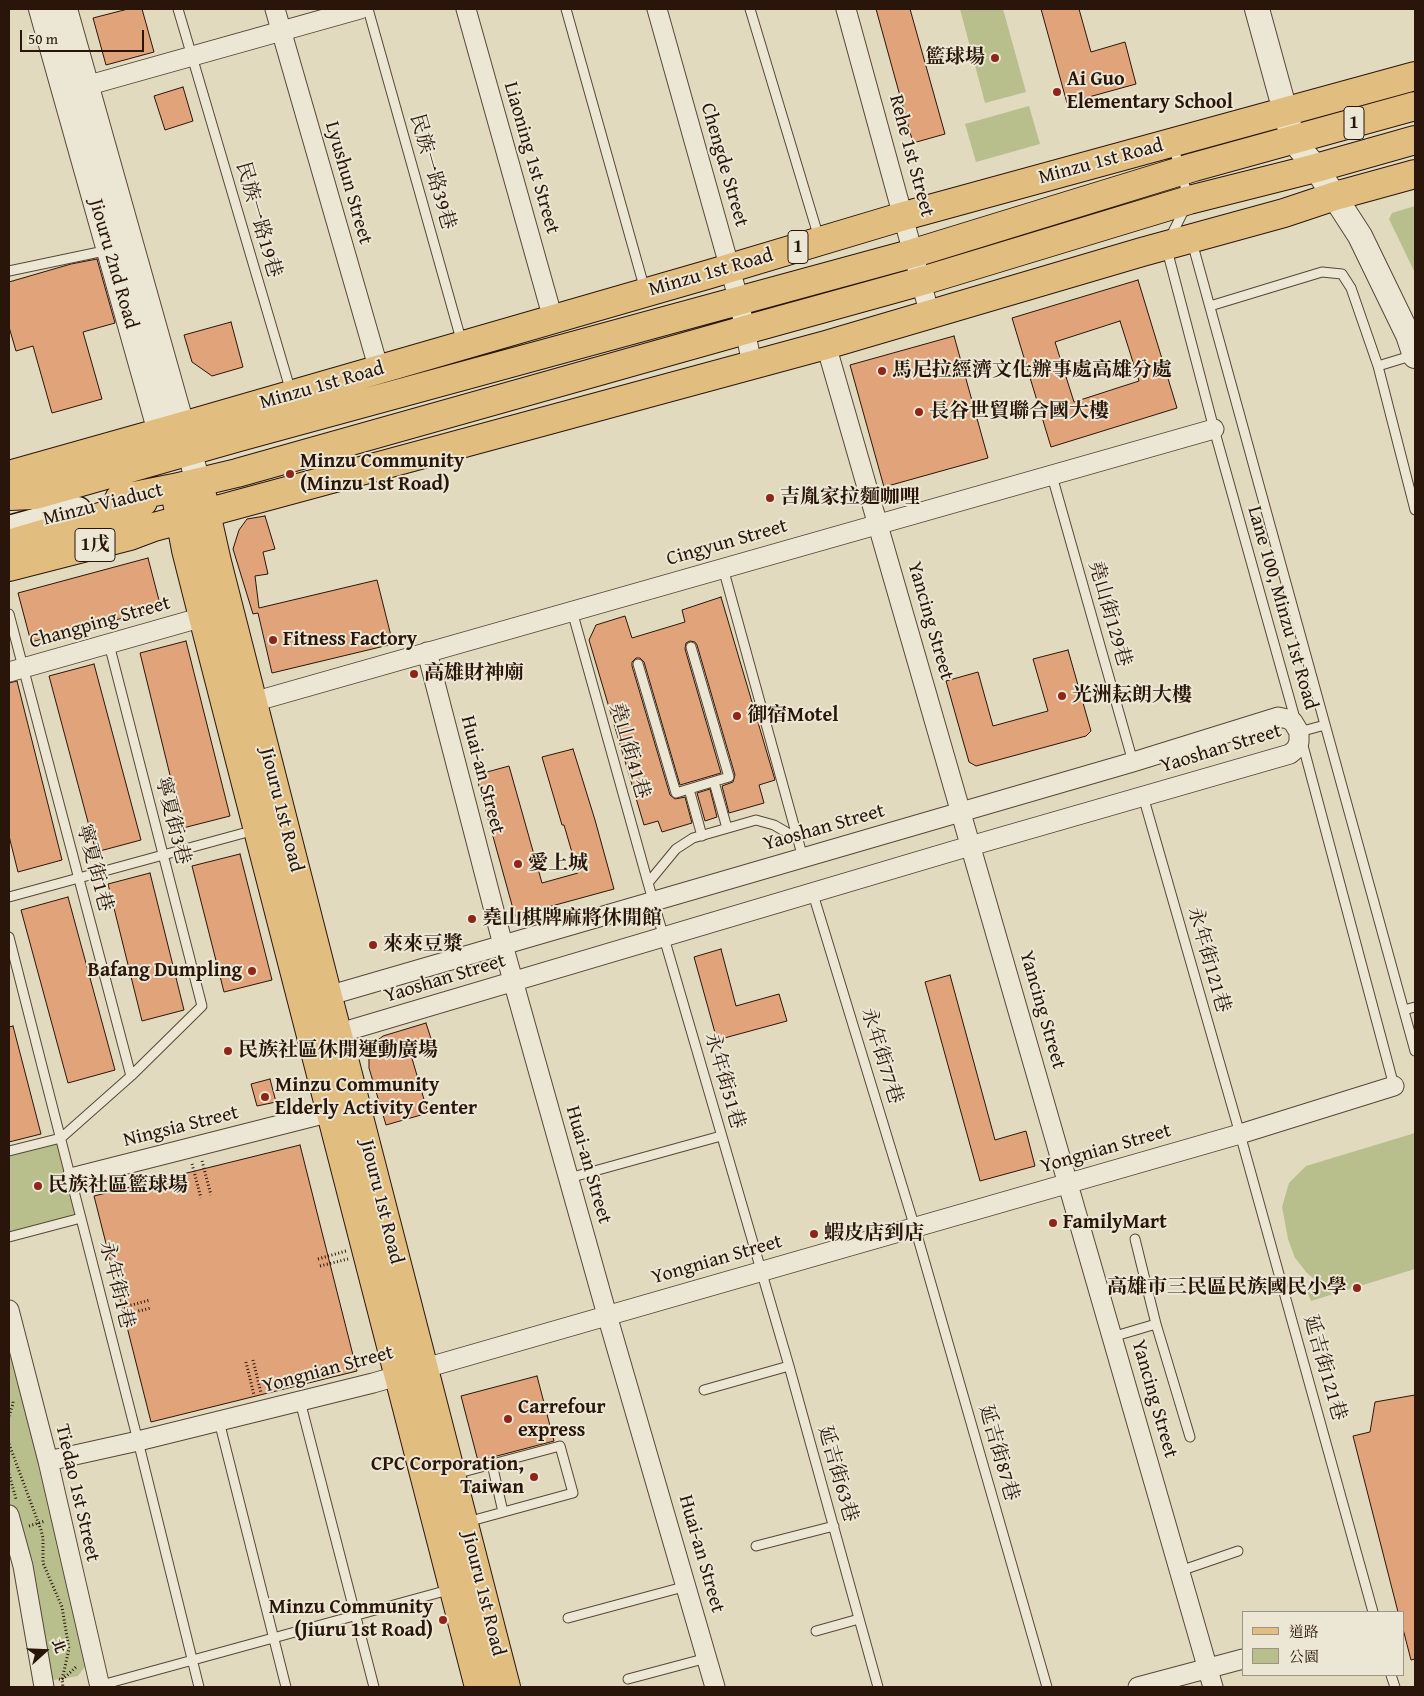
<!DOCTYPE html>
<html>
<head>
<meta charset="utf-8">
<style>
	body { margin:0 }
	#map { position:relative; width:1424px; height:1696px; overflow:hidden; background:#e2dabe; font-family:"Gentium Book Plus","Noto Serif TC",serif }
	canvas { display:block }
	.frame { position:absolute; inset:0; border:10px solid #2a150a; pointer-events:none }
	.legend { position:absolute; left:1242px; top:1611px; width:162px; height:65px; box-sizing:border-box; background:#ece7d5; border:1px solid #9e9384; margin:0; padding:6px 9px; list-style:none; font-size:15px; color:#2a150a }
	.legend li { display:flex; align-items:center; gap:10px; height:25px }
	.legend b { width:25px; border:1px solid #9e9384 }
	.north { position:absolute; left:20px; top:1626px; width:50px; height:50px; -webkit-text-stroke:4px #ece7d5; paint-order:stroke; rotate:70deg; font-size:14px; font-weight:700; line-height:20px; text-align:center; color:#2a150a }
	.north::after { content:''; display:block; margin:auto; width:18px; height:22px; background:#2a150a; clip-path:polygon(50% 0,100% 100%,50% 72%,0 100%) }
	.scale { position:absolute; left:20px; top:30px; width:124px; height:22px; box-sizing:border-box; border:2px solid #2a150a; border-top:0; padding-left:6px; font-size:15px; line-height:18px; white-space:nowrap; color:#2a150a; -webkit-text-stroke:4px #ece7d5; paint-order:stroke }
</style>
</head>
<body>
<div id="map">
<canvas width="1424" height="1696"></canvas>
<div class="frame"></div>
<ul class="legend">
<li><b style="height:6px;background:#e1bd7f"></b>道路</li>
<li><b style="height:14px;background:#b9be8d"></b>公園</li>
</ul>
<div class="north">北</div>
<div class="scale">50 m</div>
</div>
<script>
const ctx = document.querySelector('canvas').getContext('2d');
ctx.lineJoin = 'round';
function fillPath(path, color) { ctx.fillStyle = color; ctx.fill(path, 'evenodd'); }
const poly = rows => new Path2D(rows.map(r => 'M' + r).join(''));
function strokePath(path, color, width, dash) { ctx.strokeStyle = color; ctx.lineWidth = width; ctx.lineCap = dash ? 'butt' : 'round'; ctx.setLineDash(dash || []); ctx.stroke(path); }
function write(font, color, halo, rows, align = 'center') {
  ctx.font = font + ' "Gentium Book Plus","Noto Serif TC",serif'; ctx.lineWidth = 4; ctx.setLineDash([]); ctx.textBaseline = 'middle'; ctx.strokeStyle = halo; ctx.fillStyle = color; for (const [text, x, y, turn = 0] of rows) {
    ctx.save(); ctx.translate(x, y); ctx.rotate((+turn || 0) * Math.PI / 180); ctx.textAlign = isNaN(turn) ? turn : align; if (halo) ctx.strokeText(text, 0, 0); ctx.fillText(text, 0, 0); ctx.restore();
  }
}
fillPath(poly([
	[960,9,1003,9,1026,92,985,103],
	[1029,106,1040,144,976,162,965,124],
	[1415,206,1415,273,1389,219,1392,213],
	[1415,1133,1415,1269,1311,1301,1305,1287,1319,1283,1307,1273,1295,1258,1288,1239,1282,1207,1289,1183,1306,1166],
	[58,1144,75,1215,9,1232,9,1156],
	[9,1350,60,1546,86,1665,78,1676,54,1680,45,1672,9,1504]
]), '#b9be8d');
const building = poly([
	[128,9,142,9,154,52,106,65,93,18,128,9],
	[876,9,910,9,945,134,913,143,876,9],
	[1041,9,1079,9,1091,52,1125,42,1136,84,1067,103,1041,9],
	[183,87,193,121,165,130,154,96,183,87],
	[97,259,115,323,83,332,102,399,52,413,33,346,16,351,9,327,9,282,71,264,97,259],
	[1138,280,1177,408,1051,447,1012,318,1138,280],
	[1120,321,1139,381,1074,402,1055,342,1120,321],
	[231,322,243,367,212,376,192,362,184,335,231,322],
	[954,336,988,458,884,487,850,365,954,336],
	[265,516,275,549,263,552,268,574,255,576,259,608,377,580,393,644,272,673,258,613,253,614,233,549,239,530,247,519,265,516],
	[148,558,161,608,31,642,18,593,148,558],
	[721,597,775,780,759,785,764,803,729,813,722,786,733,782,735,775,697,645,695,642,690,641,686,643,685,649,721,773,680,785,644,662,640,658,636,658,632,662,632,666,670,795,675,799,685,797,692,823,662,832,658,821,644,825,589,640,596,625,625,616,632,638,685,622,682,610,721,597],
	[186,641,230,816,183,828,140,653,186,641],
	[1068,650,1091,731,1086,736,976,766,969,762,946,681,978,672,993,726,1048,711,1033,659,1068,650],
	[94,664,141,840,96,852,49,676,94,664],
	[17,681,62,860,18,872,9,836,9,683,17,681],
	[573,749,595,820,614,889,515,916,476,775,509,766,542,883,578,873,564,825,562,825,542,757,573,749],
	[710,789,717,817,705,821,697,793,710,789],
	[240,854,272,980,224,992,192,866,240,854],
	[150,873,184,1010,142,1021,108,884,150,873],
	[68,897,115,1070,68,1083,21,910,68,897],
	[721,949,736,1006,779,994,787,1021,717,1040,694,957,721,949],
	[950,975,995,1140,1026,1131,1035,1166,980,1181,925,982,950,975],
	[426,1023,434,1048,411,1055,428,1113,386,1125,369,1068,369,1056,374,1043,383,1036,426,1023],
	[13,1026,41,1134,9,1142,9,1027,13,1026],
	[270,1079,276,1102,257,1106,251,1084,270,1079],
	[300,1145,357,1371,151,1422,94,1196,300,1145],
	[537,1376,554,1441,478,1461,461,1396,537,1376],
	[1415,1395,1415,1659,1411,1660,1403,1629,1403,1612,1398,1612,1353,1436,1370,1432,1375,1402,1415,1395]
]);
fillPath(building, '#e1a37a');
strokePath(building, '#2a150a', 1);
const service = poly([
	[178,9,291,392],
	[368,9,462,343],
	[566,9,645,290],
	[750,9,819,238],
	[1173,145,1189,200,1166,246,1214,429,1296,722],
	[1192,242,1415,1051],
	[9,271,109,250],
	[1210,306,1322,272,1342,274,1351,288,1378,366,1415,510],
	[1378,366,1414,355],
	[1052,476,1133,762],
	[723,568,803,858],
	[572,611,648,883,789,1366,878,1687],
	[9,614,131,1076],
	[638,664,676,793,729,777,691,647],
	[1299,732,1325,725],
	[1302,742,1394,1086],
	[714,782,727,828],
	[689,789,702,836],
	[1143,796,1240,1134,1373,1612],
	[648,883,676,849,693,838,756,820,774,825,798,839],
	[813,894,915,1228,1047,1687],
	[9,897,255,830],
	[9,937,138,1441,199,1687],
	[1404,1010,1415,1007],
	[9,1151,61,1138,131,1076,202,1006,109,644],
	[569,1178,721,1136],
	[9,1237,81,1218],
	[1135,1239,1156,1324,1190,1437],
	[1112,1337,1156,1324],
	[704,1390,789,1366],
	[300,1401,374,1687],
	[219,1421,286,1687],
	[492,1464,503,1512],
	[455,1474,560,1446,573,1493,467,1522],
	[756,1546,834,1526],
	[1180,1571,1238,1551],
	[568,1618,687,1586],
	[816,1631,859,1619],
	[1391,1675,1395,1687],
	[628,1679,707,1658],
	[98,1686,452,1589]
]);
const minor = poly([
	[275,9,379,370],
	[466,9,553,319],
	[657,9,739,301,752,364],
	[846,9,930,315],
	[75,89,360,9],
	[826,345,1213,1687],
	[427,652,503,945,607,1315,715,1687],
	[9,672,203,617],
	[253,702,1214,429],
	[317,999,1133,762,1278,717,1288,719,1293,722,1299,732,1299,742,1296,749,1290,754,953,851,326,1037],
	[71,1178,331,1112],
	[9,1310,48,1461,100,1687],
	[48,1461,138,1441,373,1383,1240,1134,1394,1086],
	[9,1515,23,1566,44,1687],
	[1138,1687,1243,1659]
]);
const tertiary = poly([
	[41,9,160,432],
	[65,9,198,482],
	[1257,9,1293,140,1316,168,1360,236,1408,335,1415,356]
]);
const secondary = poly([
	[9,529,78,510]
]);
const primary = poly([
	[9,475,183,426,710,274,904,216,1415,76],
	[202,495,217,562,328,997,506,1687],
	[9,496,35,495,239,437,914,253,1194,167,1415,106],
	[119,499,174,488,237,473,745,330,922,281,1189,200,1316,168,1415,140],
	[177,502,186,550,203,617,479,1687],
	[9,544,124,510,143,502],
	[9,567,130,536,154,527,826,345,1142,252,1284,213,1335,196,1415,174]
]);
strokePath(service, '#584637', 11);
strokePath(minor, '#584637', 21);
strokePath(tertiary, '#584637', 26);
strokePath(secondary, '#2a150a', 29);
strokePath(primary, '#2a150a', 30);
strokePath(poly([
	[202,1161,211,1195],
	[192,1164,201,1198],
	[318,1259,346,1251],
	[320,1266,348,1259],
	[117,1309,150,1300],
	[118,1316,151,1308],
	[253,1360,261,1393],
	[246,1362,254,1395],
	[9,1416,13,1404,13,1400],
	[9,1444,41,1530,43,1538,43,1563,62,1607,69,1649,62,1680,63,1687],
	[9,1474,16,1499],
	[29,1526,45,1521],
	[59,1679,62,1680,77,1666]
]), '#2a150a', 3, [1, 2.5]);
strokePath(service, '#ece7d5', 9);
strokePath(minor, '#ece7d5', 19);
strokePath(tertiary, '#ece7d5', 24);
strokePath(secondary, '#ece7d5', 26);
strokePath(primary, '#e1bd7f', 28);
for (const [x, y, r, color] of [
	[995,58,5,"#8f2418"],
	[1057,92,5,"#8f2418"],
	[882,371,5,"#8f2418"],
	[919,412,5,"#8f2418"],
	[290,474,5,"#8f2418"],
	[770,498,5,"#8f2418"],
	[273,640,5,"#8f2418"],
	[414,674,5,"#8f2418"],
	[1062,696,5,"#8f2418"],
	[737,716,5,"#8f2418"],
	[518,864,5,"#8f2418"],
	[472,919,5,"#8f2418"],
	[373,945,5,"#8f2418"],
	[252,971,5,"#8f2418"],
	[228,1051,5,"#8f2418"],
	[265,1097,5,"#8f2418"],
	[38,1186,5,"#8f2418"],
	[1053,1223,5,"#8f2418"],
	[814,1234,5,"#8f2418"],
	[1357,1288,5,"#8f2418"],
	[508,1419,5,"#8f2418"],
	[534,1477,5,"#8f2418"],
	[443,1620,5,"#8f2418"]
]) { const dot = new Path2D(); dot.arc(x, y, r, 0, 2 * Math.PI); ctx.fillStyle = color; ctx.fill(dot); strokePath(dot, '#ece7d5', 2); }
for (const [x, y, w] of [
	[1354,123,20],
	[798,247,20],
	[95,545,40]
]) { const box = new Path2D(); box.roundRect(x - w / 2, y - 16.5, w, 33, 4); ctx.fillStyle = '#ece7d5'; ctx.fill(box); strokePath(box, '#2a150a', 1); }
write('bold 19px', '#2a150a', null, [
	["1",1354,123],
	["1",798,247],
	["1戊",95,545]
]);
write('bold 20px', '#2a150a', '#ece7d5', [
	["籃球場",985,58,"right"],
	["Ai Guo",1067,80],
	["Elementary School",1067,103],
	["馬尼拉經濟文化辦事處高雄分處",892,371],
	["長谷世貿聯合國大樓",929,412],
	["Minzu Community",300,462],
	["(Minzu 1st Road)",300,485],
	["吉胤家拉麵咖哩",780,498],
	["Fitness Factory",283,640],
	["高雄財神廟",424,674],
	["光洲耘朗大樓",1072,696],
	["御宿Motel",747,716],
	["愛上城",528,864],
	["堯山棋牌麻將休閒館",482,919],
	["來來豆漿",383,945],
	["Bafang Dumpling",242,971,"right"],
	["民族社區休閒運動廣場",238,1051],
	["Minzu Community",275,1086],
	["Elderly Activity Center",275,1109],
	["民族社區籃球場",48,1186],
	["FamilyMart",1063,1223],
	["蝦皮店到店",824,1234],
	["高雄市三民區民族國民小學",1347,1288,"right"],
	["Carrefour",518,1408],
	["express",518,1431],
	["CPC Corporation,",524,1465,"right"],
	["Taiwan",524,1488,"right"],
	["Minzu Community",433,1608,"right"],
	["(Jiuru 1st Road)",433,1631,"right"]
], 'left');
write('20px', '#2a150a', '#ece7d5', [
	["Rehe 1st Street",911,156,75],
	["Liaoning 1st Street",531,158,74],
	["Minzu 1st Road",1101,162,-15],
	["Chengde Street",724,165,74],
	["民族一路39巷",432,172,74],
	["Lyushun Street",348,183,74],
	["民族一路19巷",258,220,74],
	["Jiouru 2nd Road",113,264,74],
	["Minzu 1st Road",711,273,-16],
	["Minzu 1st Road",322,386,-16],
	["Minzu Viaduct",103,505,-14],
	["Cingyun Street",727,543,-16],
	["Lane 100, Minzu 1st Road",1282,608,74],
	["堯山街129巷",1109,614,74],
	["Yancing Street",930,621,74],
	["Changping Street",100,623,-16],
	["Yaoshan Street",1221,749,-17],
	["堯山街41巷",629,751,74],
	["Huai-an Street",482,775,75],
	["Jiouru 1st Road",281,810,76],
	["寧夏街3巷",172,821,76],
	["Yaoshan Street",824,828,-16],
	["寧夏街1巷",94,868,75],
	["永年街121巷",1208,960,74],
	["Yaoshan Street",445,979,-17],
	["Yancing Street",1042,1010,74],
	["永年街77巷",881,1056,73],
	["永年街51巷",724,1081,74],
	["Ningsia Street",181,1127,-14],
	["Yongnian Street",1106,1149,-16],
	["Huai-an Street",588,1165,74],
	["Jiouru 1st Road",381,1202,76],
	["Yongnian Street",717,1260,-16],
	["永年街1巷",116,1285,76],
	["延吉街121巷",1324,1368,74],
	["Yongnian Street",328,1370,-15],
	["Yancing Street",1154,1399,74],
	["延吉街87巷",998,1453,74],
	["延吉街63巷",837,1474,74],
	["Tiedao 1st Street",77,1493,77],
	["Huai-an Street",701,1554,74],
	["Jiouru 1st Road",483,1594,76]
]);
</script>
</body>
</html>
